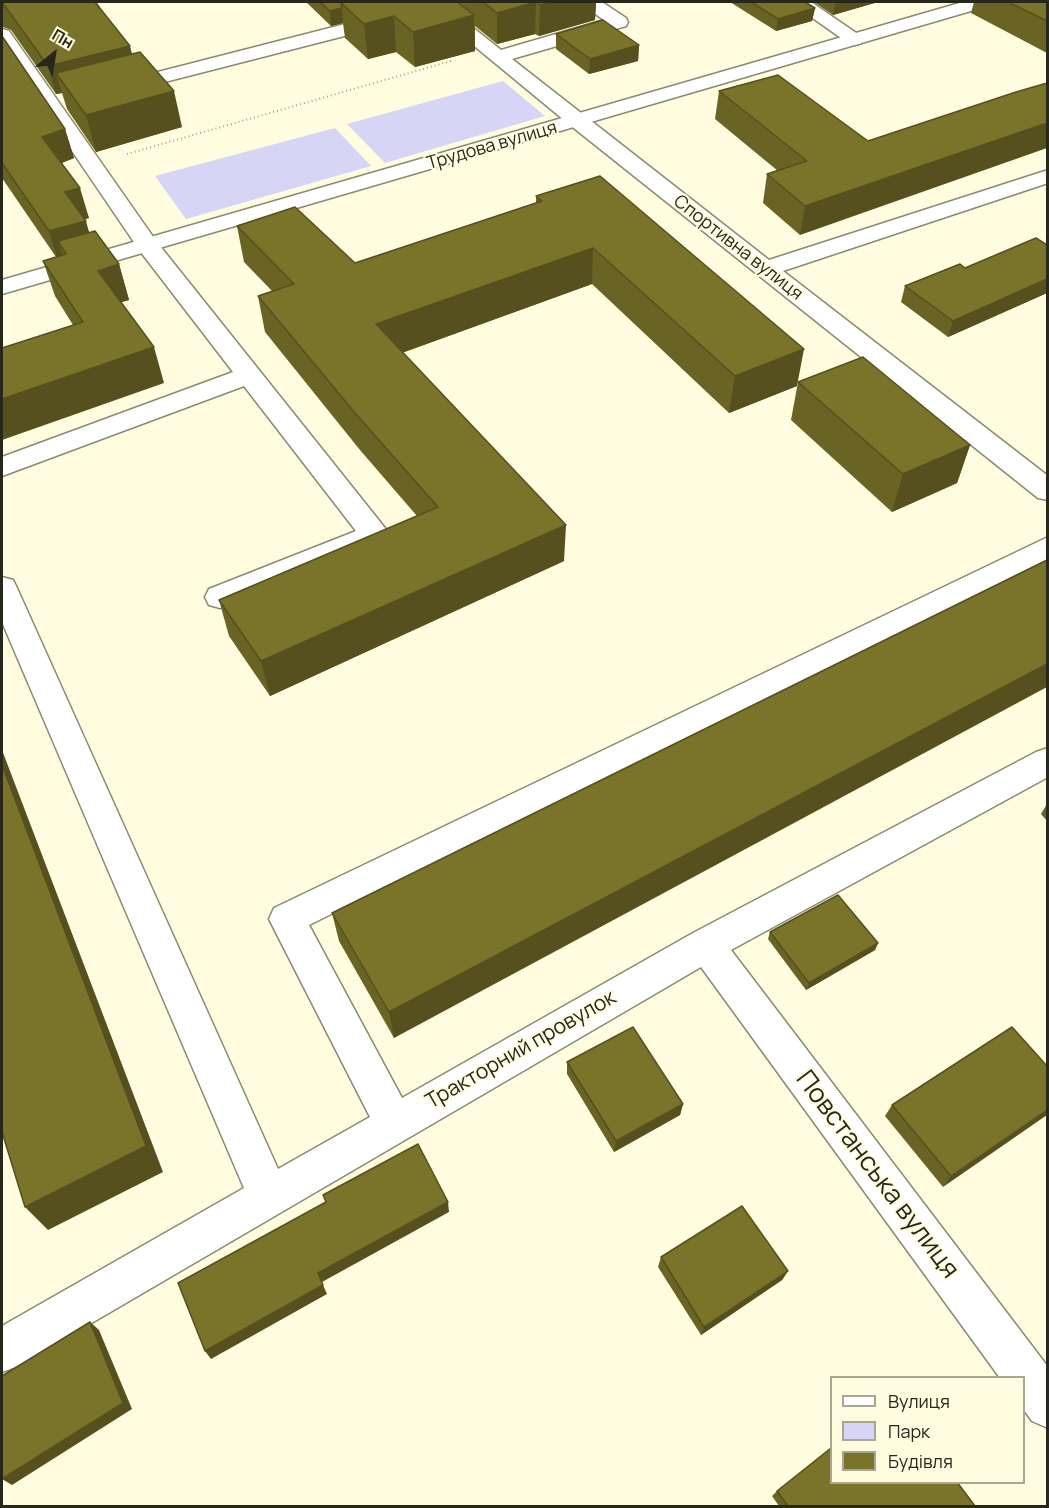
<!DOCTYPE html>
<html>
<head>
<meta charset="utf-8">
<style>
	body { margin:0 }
	#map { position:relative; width:1049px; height:1508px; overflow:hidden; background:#fffce0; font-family:Manrope,sans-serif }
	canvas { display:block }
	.frame { position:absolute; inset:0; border:3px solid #27271c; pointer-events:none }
	.legend { position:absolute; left:830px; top:1376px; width:195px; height:108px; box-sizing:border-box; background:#fffce0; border:2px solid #a9a792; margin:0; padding:8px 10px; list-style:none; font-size:18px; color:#27271c }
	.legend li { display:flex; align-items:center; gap:12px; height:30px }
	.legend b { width:30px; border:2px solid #a9a792 }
	.north { position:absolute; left:24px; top:24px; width:60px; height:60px; -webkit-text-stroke:4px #fffce0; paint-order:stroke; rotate:30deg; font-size:16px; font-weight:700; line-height:24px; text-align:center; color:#27271c }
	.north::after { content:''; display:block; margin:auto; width:21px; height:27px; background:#27271c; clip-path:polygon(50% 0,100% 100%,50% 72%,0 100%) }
</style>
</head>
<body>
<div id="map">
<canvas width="1049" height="1508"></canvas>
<div class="frame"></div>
<ul class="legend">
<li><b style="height:8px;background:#fff"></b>Вулиця</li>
<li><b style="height:16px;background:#d6d5f6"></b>Парк</li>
<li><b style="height:16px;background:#7a732a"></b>Будівля</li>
</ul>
<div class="north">Пн</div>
</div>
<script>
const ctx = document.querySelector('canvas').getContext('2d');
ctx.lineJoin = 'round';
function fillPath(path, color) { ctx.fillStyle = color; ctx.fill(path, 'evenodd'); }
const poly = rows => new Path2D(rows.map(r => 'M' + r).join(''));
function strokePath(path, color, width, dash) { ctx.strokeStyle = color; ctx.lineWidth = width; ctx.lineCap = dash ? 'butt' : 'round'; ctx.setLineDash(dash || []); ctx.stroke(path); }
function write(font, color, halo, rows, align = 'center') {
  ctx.font = font + ' Manrope,sans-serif'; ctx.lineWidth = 4.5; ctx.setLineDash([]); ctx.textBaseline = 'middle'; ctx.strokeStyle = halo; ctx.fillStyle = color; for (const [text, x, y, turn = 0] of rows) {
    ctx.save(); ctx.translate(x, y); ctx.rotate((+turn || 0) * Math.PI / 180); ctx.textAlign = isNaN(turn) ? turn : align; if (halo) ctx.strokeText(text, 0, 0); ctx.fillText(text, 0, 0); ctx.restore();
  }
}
fillPath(poly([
	[503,81,545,116,385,163,347,124],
	[335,128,371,166,186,219,155,176]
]), '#d6d5f6');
const minor = poly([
	[421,2,441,2,501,50,604,20,584,6,582,2,602,2,626,18,628,22,626,26,512,59,769,260,1048,170,1048,183,783,271,1048,476,1048,500,1038,498,570,125,421,2],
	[790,2,811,2,865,39,862,43,855,45,848,43,790,2],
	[388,13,395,15,397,19,395,23,118,94,111,92,108,88,111,84,388,13],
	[2,29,9,31,156,241,385,528,389,535,385,542,231,605,220,608,209,605,205,597,209,589,356,531,244,386,2,476,2,457,233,372,140,251,2,48,2,29],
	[1048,537,1048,560,309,925,402,1098,693,933,1036,752,1048,748,1048,777,731,950,1048,1367,1048,1428,1032,1421,1024,1410,1024,1378,1000,1378,701,967,18,1366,2,1372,2,1326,244,1188,2,622,2,577,13,580,17,588,278,1169,370,1117,269,919,274,908,1048,537]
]);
const major = poly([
	[963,2,990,2,988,6,2,294,2,280,963,2]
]);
strokePath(minor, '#8b896f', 3);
strokePath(major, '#8b896f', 3);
strokePath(poly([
	[127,154,451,61]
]), '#a5a38e', 2, [1, 3]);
fillPath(minor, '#fff');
fillPath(major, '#fff');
fillPath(poly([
	[2,2,97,3,182,127,96,152,67,109,62,93,56,94,11,30,3,27,2,28],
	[306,2,596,2,595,20,539,36,535,34,497,44,475,26,475,51,415,67,396,52,368,59,345,38,343,23,331,26],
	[730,2,805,2,815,8,812,21,776,31],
	[814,2,878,2,833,15],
	[974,2,1047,2,1047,53,971,13],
	[556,34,639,45,638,61,589,74,556,49],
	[2,36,65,129,74,158,62,163,89,218,84,219,89,232,119,264,129,300,121,302,164,383,73,325,55,296,43,261,56,257,2,178],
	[719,91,868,141,800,235,763,203,767,174,778,171,715,119],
	[536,196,797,386,729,413,592,284,402,353,564,561,270,696,229,636,219,600,417,516,360,450,265,332,258,296,272,291,244,262,237,226,355,263,536,203],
	[1047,245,1047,293,948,337,901,302,905,286],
	[798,382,970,445,957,483,892,512,791,420],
	[1047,560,394,1038,339,941,332,913],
	[1047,804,1047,821,1041,814],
	[770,932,878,943,875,950,806,990,768,939],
	[567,1062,683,1104,680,1115,614,1152,567,1074],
	[1047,1066,943,1187,885,1116,892,1105],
	[661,1257,788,1271,782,1280,701,1335,658,1267],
	[777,1491,975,1506,779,1506,772,1496]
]), '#696324');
fillPath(poly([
	[536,2,535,34,497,44,497,13],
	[552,2,596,2,595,20,539,36,540,5],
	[836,2,878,2,833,15],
	[342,8,343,23,331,26,330,11],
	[815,8,812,21,776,31,778,19],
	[474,15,475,51,415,67,413,32],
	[394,16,396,52,368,59,364,24],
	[639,45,638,61,589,74,590,59],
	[130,46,137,74,56,73,62,93,56,94,48,66],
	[174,91,182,127,96,152,86,115],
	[1047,123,1047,148,800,235,805,206],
	[65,129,74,158,51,167,42,137],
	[80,188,89,218,74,222,65,192],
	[86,221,94,251,66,254,58,241,64,260,58,261,49,231],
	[593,248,592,284,379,361,376,324],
	[119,264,129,300,108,306,98,271],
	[1047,279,1047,293,948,337,953,321],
	[154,347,164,383,2,440,2,399],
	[804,349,797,386,729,413,735,376],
	[970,445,957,483,892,512,903,474],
	[566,525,564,561,270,696,261,661],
	[1047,664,1047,687,394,1038,389,1012],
	[2,750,163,1172,48,1230,25,1207,2,765],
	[878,943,875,950,806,990,809,983],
	[683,1104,680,1115,614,1152,616,1141],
	[1047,1110,1047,1115,943,1187,951,1176],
	[448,1202,449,1212,322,1282,318,1273],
	[788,1271,782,1280,701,1335,704,1327],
	[323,1285,327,1294,211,1359,205,1351],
	[90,1322,99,1330,132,1409,12,1485,2,1479]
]), '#55501d');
const building = poly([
	[2,2,95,2,130,46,48,66,2,2],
	[320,2,346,2,341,3,342,8,330,11,320,2],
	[346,2,457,2,474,15,413,32,394,16,364,24,341,3,346,2],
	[483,2,552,2,540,5,536,2,497,13,483,2],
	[751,2,805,2,815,8,778,19,751,2],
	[1008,2,1047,2,1047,21,1008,2],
	[603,20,639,45,590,59,556,34,603,20],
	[2,36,65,129,42,137,80,188,65,192,86,221,49,231,2,163,2,36],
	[140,52,174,91,86,115,56,73,140,52],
	[778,75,868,141,1016,92,1047,83,1047,123,805,206,767,174,807,161,719,91,778,75],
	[600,176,804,349,735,376,593,248,376,324,566,525,261,661,219,600,438,507,355,413,258,296,294,284,237,226,295,207,355,263,542,201,536,196,600,176],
	[95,231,119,264,98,271,154,347,2,399,2,348,83,322,43,261,66,254,58,241,95,231],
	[1036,238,1047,245,1047,279,953,321,905,286,960,264,965,268,1036,238],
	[863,357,970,445,903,474,798,382,863,357],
	[1047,560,1047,664,389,1012,332,913,1047,560],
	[2,765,146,1146,25,1207,2,1132,2,765],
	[838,895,878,943,809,983,770,932,838,895],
	[633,1027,683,1104,616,1141,567,1062,633,1027],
	[1012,1027,1047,1066,1047,1110,951,1176,892,1105,1012,1027],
	[418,1144,448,1202,318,1273,323,1285,205,1351,178,1283,326,1202,323,1195,418,1144],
	[742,1206,788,1271,704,1327,661,1257,742,1206],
	[90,1322,123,1403,2,1479,2,1376,90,1322],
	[831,1448,831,1482,957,1482,975,1506,788,1506,777,1491,831,1448]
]);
fillPath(building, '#7a732a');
strokePath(building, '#55501d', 1.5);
write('18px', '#27271c', '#fffce0', [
	["Трудова вулиця",492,146,-16],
	["Спортивна вулиця",738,248,38]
]);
write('21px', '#27271c', '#fffce0', [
	["Тракторний провулок",521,1050,-30]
]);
write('26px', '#27271c', '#fffce0', [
	["Повстанська вулиця",877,1175,53]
]);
</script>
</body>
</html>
